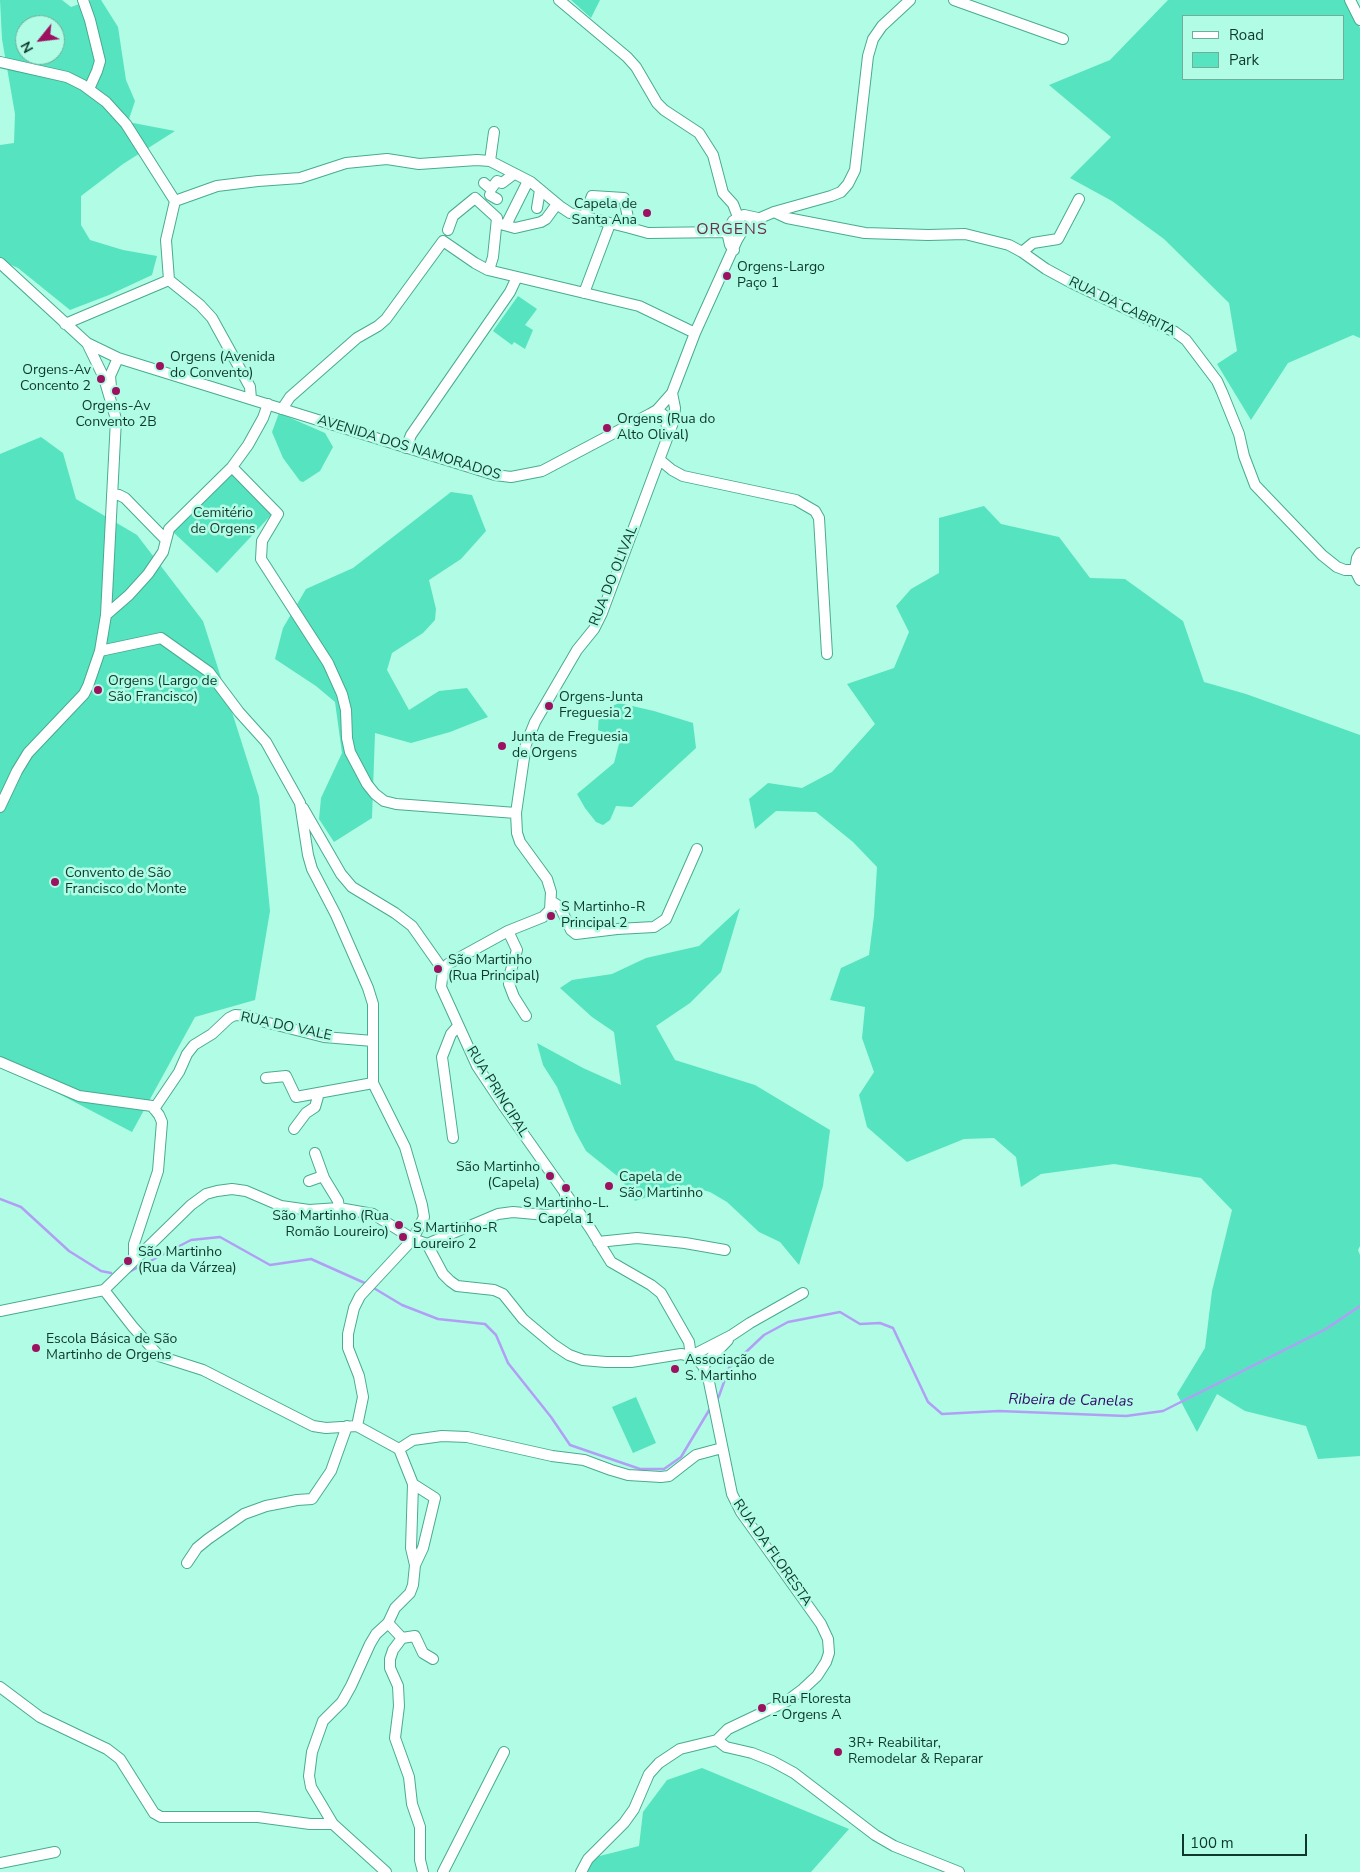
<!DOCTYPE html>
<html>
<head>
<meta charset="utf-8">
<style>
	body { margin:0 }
	#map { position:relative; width:1360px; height:1872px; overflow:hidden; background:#b1fce4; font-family:"Nunito Sans",sans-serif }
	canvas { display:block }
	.legend { position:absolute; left:1182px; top:15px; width:162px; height:65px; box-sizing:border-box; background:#b1fce4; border:1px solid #70ae9b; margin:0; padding:6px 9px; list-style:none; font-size:15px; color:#0e382e }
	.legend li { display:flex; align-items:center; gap:10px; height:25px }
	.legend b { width:25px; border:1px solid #70ae9b }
	.north { position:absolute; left:15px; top:15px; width:50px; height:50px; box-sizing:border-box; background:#b1fce4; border:1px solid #70ae9b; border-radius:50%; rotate:241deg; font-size:14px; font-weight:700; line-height:20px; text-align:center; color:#0e382e }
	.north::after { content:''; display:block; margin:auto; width:18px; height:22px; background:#9c1160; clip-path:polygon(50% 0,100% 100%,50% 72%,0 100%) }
	.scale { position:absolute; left:1182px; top:1834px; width:125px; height:22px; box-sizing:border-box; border:2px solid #0e382e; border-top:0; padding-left:6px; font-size:15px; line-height:18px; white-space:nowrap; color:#0e382e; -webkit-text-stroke:4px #b1fce4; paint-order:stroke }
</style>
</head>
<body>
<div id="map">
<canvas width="1360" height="1872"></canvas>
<ul class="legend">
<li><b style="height:6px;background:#fff"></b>Road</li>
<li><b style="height:14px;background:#56e3bf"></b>Park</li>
</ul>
<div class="north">N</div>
<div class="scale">100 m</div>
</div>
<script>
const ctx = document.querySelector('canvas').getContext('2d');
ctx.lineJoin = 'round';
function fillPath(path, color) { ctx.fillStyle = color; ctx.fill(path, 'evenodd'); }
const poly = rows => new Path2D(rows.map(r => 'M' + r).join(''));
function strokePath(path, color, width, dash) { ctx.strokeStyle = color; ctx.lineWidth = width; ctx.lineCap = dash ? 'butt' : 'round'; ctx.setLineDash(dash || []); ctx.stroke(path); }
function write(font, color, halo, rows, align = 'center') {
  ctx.font = font + ' "Nunito Sans",sans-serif'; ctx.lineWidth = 5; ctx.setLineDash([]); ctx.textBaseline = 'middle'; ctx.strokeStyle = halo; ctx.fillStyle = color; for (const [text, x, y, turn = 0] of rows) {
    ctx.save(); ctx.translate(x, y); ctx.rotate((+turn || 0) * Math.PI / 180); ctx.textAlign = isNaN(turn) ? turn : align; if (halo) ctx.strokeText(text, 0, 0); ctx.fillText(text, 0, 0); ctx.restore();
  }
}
fillPath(poly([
	[0,0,62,0,71,7,91,0,101,0,118,27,126,80,135,101,128,122,175,131,123,164,81,196,81,225,90,240,123,250,157,256,152,275,109,295,70,310,18,268,0,260,0,145,14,143,15,114,2,39],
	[25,25,55,25,55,55,25,55],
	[571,0,600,0,591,18],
	[1168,0,1346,0,1360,28,1360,338,1353,335,1288,363,1251,420,1217,364,1237,351,1229,303,1164,239,1112,201,1070,178,1111,137,1049,85,1110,60],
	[1184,16,1344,16,1344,79,1184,79],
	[518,296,537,309,525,325,533,330,525,349,514,342,512,345,493,331],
	[279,413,325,433,333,447,320,471,303,482,300,481,283,458,272,432],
	[41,437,63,453,76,499,137,535,203,621,259,797,270,911,255,1000,195,1017,132,1132,0,1063,0,454],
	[229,472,273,513,217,573,173,532],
	[451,492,472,495,486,531,461,559,429,580,436,609,435,620,423,633,392,653,387,670,409,710,439,691,467,688,488,717,450,732,411,743,375,733,372,818,334,842,319,819,321,798,342,753,335,702,316,686,275,659,283,628,306,589,353,568],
	[984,506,1001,524,1059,537,1090,578,1125,579,1183,621,1204,682,1246,694,1360,735,1360,1246,1358,1250,1360,1255,1360,1456,1318,1459,1306,1426,1245,1411,1217,1394,1197,1432,1177,1394,1205,1348,1212,1291,1232,1210,1201,1178,1114,1164,1041,1174,1021,1187,1016,1157,994,1138,964,1139,907,1162,867,1127,859,1095,874,1072,862,1038,865,1007,830,1000,841,968,869,955,874,916,877,867,853,842,816,812,776,811,755,829,749,799,768,783,802,788,832,772,875,724,847,684,894,668,909,632,896,606,911,589,939,573,939,518],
	[619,703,654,711,693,723,696,748,632,807,616,806,610,820,603,825,596,822,585,808,577,794,614,763,620,740,598,730,599,712],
	[740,908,721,972,690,1003,656,1026,675,1060,755,1085,830,1130,823,1186,799,1265,780,1242,759,1232,727,1202,710,1192,683,1185,635,1201,621,1179,586,1151,575,1131,557,1087,543,1065,537,1043,583,1068,621,1085,614,1032,592,1017,560,988,572,980,612,974,646,958,699,946],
	[636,1397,656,1443,633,1453,612,1407],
	[702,1768,849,1829,811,1872,582,1872,588,1859,639,1846,643,1812,667,1780]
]), '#56e3bf');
strokePath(poly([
	[0,1199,21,1207,69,1251,101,1271,111,1273],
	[129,1272,191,1240,220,1237,270,1265,311,1259,367,1284],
	[372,1287,402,1305,438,1319,485,1324,496,1335,508,1363,551,1417,570,1445,640,1469,664,1469,681,1457,711,1407],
	[716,1401,719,1396,729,1368,764,1335,788,1322,840,1312,860,1324,880,1323,893,1328,928,1402,942,1414,999,1411,1126,1416,1163,1411,1326,1329,1360,1306]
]), '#b19ff6', 2.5);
const minor = poly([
	[83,0,90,20,100,61,97,71,89,89],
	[559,0,627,57,636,67,657,103,664,110,699,133,713,155,723,193,733,204,738,217],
	[954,0,1063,39],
	[1350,0,1360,20],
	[0,62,67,77,83,85,106,102,126,124,175,201],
	[490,161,494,132],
	[484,183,491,189,497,181,502,183,514,174],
	[490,195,497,199],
	[175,201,217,186,258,181,300,178,346,163,387,159,419,164,477,160,490,161,531,182,561,207,570,213,630,228,624,198,592,196,584,217],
	[537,208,540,190],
	[774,212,787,218,865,233,928,235,965,234,1009,245,1022,252,1046,269,1070,282,1175,332,1186,340,1217,381,1222,392,1239,434,1244,456,1255,485,1322,555,1337,567,1345,570,1355,570],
	[497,223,515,228,541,222,546,219,557,204],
	[506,225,528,181],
	[630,228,648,233,727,232],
	[448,230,453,216,475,198,497,218,493,257,489,270],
	[734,250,730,245,727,232,733,221,744,215,758,218],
	[1022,252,1033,243,1058,239,1079,199],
	[0,263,87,343,118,358,495,475,511,477,542,471,650,414,657,410,672,393,695,333,737,240,743,230,753,221,774,212,831,196,841,192,848,184,855,170,868,56,873,39,882,26,910,0],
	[169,280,200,305,212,318,250,387,251,399],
	[169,280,166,240,175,201],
	[584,293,610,224],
	[65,324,169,280],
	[111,387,110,376,118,358],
	[672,393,675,408,674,420,602,613,594,629,577,650,535,722,526,744,516,813,517,833,520,842,547,879,551,892,550,910,543,917,508,931,448,964,443,971,441,987,477,1066,503,1105,590,1228,611,1262,651,1285,661,1293,689,1342,691,1356,732,1335,750,1323,803,1293],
	[282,409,290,397,357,338,378,326,386,319,443,241,475,263,488,270,639,306,695,333],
	[657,410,665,416,668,433],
	[406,448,411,435,510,292,517,277],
	[660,460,672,470,683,476,796,500,815,511,819,518,827,654],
	[232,467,278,514,262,541,261,559,328,663,342,694,346,710,347,738,350,752,367,784,375,794,384,801,396,804,516,813],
	[112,494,119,495,125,498,166,540],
	[1360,553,1357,558,1355,570,1360,580],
	[106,615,129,595,148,574,163,552,169,529,232,467,248,445,263,418,268,404],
	[100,651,161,638,209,672,239,712,266,742,300,803,308,855,312,869,336,915,368,988,373,1004,373,1083,405,1147,422,1205,424,1217,413,1239,360,1296,354,1308,348,1334,348,1348,359,1376,363,1397,357,1426],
	[0,807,17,771,28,753,84,694,88,686,100,651,106,615,116,419,104,378,87,343],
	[303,808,341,874,352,887,395,913,412,926,443,970],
	[551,901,560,907,571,930,576,934,617,929,654,927,666,919,697,849],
	[508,931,517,950,509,977,509,984,514,997,526,1016],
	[0,1062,79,1096,152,1106,159,1115,162,1122,158,1171,134,1244,134,1259],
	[266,1078,286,1076,296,1097,373,1083],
	[154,1109,179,1072,187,1054,194,1045,212,1034,229,1018,235,1015,248,1016,257,1020,324,1037,373,1041],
	[294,1129,306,1113,315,1107,319,1093],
	[453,1138,442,1057,451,1034,458,1026],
	[315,1153,324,1178,338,1201,339,1208],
	[309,1181,323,1176],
	[598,1242,637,1238,685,1243,725,1250],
	[427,1244,443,1274,450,1281,457,1286,494,1290,503,1294,523,1319,554,1345,569,1355,583,1360,606,1362,631,1362,681,1354,691,1356,698,1360,703,1366,708,1377,732,1494,741,1512,821,1624,828,1639,829,1653,826,1662,817,1676,803,1689,787,1701,728,1729,717,1740],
	[104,1290,133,1327,159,1356,203,1370,313,1426,326,1428,357,1426,399,1449],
	[0,1311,104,1290,191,1205,206,1194,217,1191,232,1189,246,1191,281,1206,309,1210,339,1208,373,1214,413,1239,427,1244,498,1214,513,1212,546,1215,554,1214,562,1209,565,1204,565,1192],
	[703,1366,728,1340],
	[399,1449,413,1440,442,1436,467,1437,552,1456,584,1460,611,1470,628,1475,661,1477,669,1476,696,1455,722,1448],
	[413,1484,435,1498,423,1548,415,1565],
	[187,1563,197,1548,208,1539,244,1514,266,1506,297,1500,312,1499,331,1471,347,1426],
	[388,1623,402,1638,393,1650,390,1659,390,1668,398,1686,399,1706,395,1738,409,1777,412,1804,420,1827,420,1860,423,1872],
	[402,1638,415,1636,423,1653,433,1659],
	[0,1687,40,1717,107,1749,120,1759,154,1813,161,1817,258,1817,310,1824,333,1824],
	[717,1740,726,1747,752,1753,772,1761,794,1773,875,1835,894,1846,959,1872],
	[0,1863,55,1852],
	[386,1872,333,1824,311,1787,309,1776,312,1752,323,1721,342,1702,351,1686,370,1644,376,1634,388,1623,395,1608,410,1593,413,1585,415,1565,411,1548,413,1484,399,1449],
	[443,1872,504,1752],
	[581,1872,588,1859,624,1823,634,1809,649,1774,659,1763,680,1749,717,1740]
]);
strokePath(minor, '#49ab91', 12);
strokePath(minor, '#fff', 10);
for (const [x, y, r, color] of [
	[647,213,5,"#9c1160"],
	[727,276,5,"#9c1160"],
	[160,366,5,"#9c1160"],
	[101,379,5,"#9c1160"],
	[116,391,5,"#9c1160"],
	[607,428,5,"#9c1160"],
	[98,690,5,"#9c1160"],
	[549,706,5,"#9c1160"],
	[502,746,5,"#9c1160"],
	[55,882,5,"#9c1160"],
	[551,916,5,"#9c1160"],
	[438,969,5,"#9c1160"],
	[550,1176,5,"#9c1160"],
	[609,1186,5,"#9c1160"],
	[566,1188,5,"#9c1160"],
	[399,1225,5,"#9c1160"],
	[403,1237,5,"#9c1160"],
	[128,1261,5,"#9c1160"],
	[36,1348,5,"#9c1160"],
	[675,1369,5,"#9c1160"],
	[762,1708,5,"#9c1160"],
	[838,1752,5,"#9c1160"]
]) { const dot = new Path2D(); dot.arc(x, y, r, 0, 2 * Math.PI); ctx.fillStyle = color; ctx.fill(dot); strokePath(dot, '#b1fce4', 2); }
write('14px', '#0e382e', '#b1fce4', [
	["Capela de",637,205,"right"],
	["Santa Ana",637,221,"right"],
	["Orgens-Largo",737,268],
	["Paço 1",737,284],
	["Orgens (Avenida",170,358],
	["do Convento)",170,374],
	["Orgens-Av",91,371,"right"],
	["Concento 2",91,387,"right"],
	["Orgens-Av",116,407,"center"],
	["Convento 2B",116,423,"center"],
	["Orgens (Rua do",617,420],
	["Alto Olival)",617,436],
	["Orgens (Largo de",108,682],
	["São Francisco)",108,698],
	["Orgens-Junta",559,698],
	["Freguesia 2",559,714],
	["Junta de Freguesia",512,738],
	["de Orgens",512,754],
	["Convento de São",65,874],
	["Francisco do Monte",65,890],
	["S Martinho-R",561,908],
	["Principal 2",561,924],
	["São Martinho",448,961],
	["(Rua Principal)",448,977],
	["São Martinho",540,1168,"right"],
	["(Capela)",540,1184,"right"],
	["Capela de",619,1178],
	["São Martinho",619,1194],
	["S Martinho-L.",566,1204,"center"],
	["Capela 1",566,1220,"center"],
	["São Martinho (Rua",389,1217,"right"],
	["Romão Loureiro)",389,1233,"right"],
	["S Martinho-R",413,1229],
	["Loureiro 2",413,1245],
	["São Martinho",138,1253],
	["(Rua da Várzea)",138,1269],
	["Escola Básica de São",46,1340],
	["Martinho de Orgens",46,1356],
	["Associação de",685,1361],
	["S. Martinho",685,1377],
	["Rua Floresta",772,1700],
	["- Orgens A",772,1716],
	["3R+ Reabilitar,",848,1744],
	["Remodelar & Reparar",848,1760]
], 'left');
write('14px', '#0e382e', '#b1fce4', [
	["RUA DA CABRITA",1122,307,26],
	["AVENIDA DOS NAMORADOS",409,448,17],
	["RUA DO OLIVAL",614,576,-68],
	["RUA DO VALE",286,1027,12],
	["RUA PRINCIPAL",497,1092,58],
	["RUA DA FLORESTA",772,1553,55]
]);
write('14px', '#1c3830', '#b1fce4', [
	["Cemitério",223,514],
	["de Orgens",223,530]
]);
write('italic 15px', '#32086b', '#b1fce4', [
	["Ribeira de Canelas",1071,1401,1]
]);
ctx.letterSpacing = '1px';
write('16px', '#6e2d4c', '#b1fce4', [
	["ORGENS",732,230]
]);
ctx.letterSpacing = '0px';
</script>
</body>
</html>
